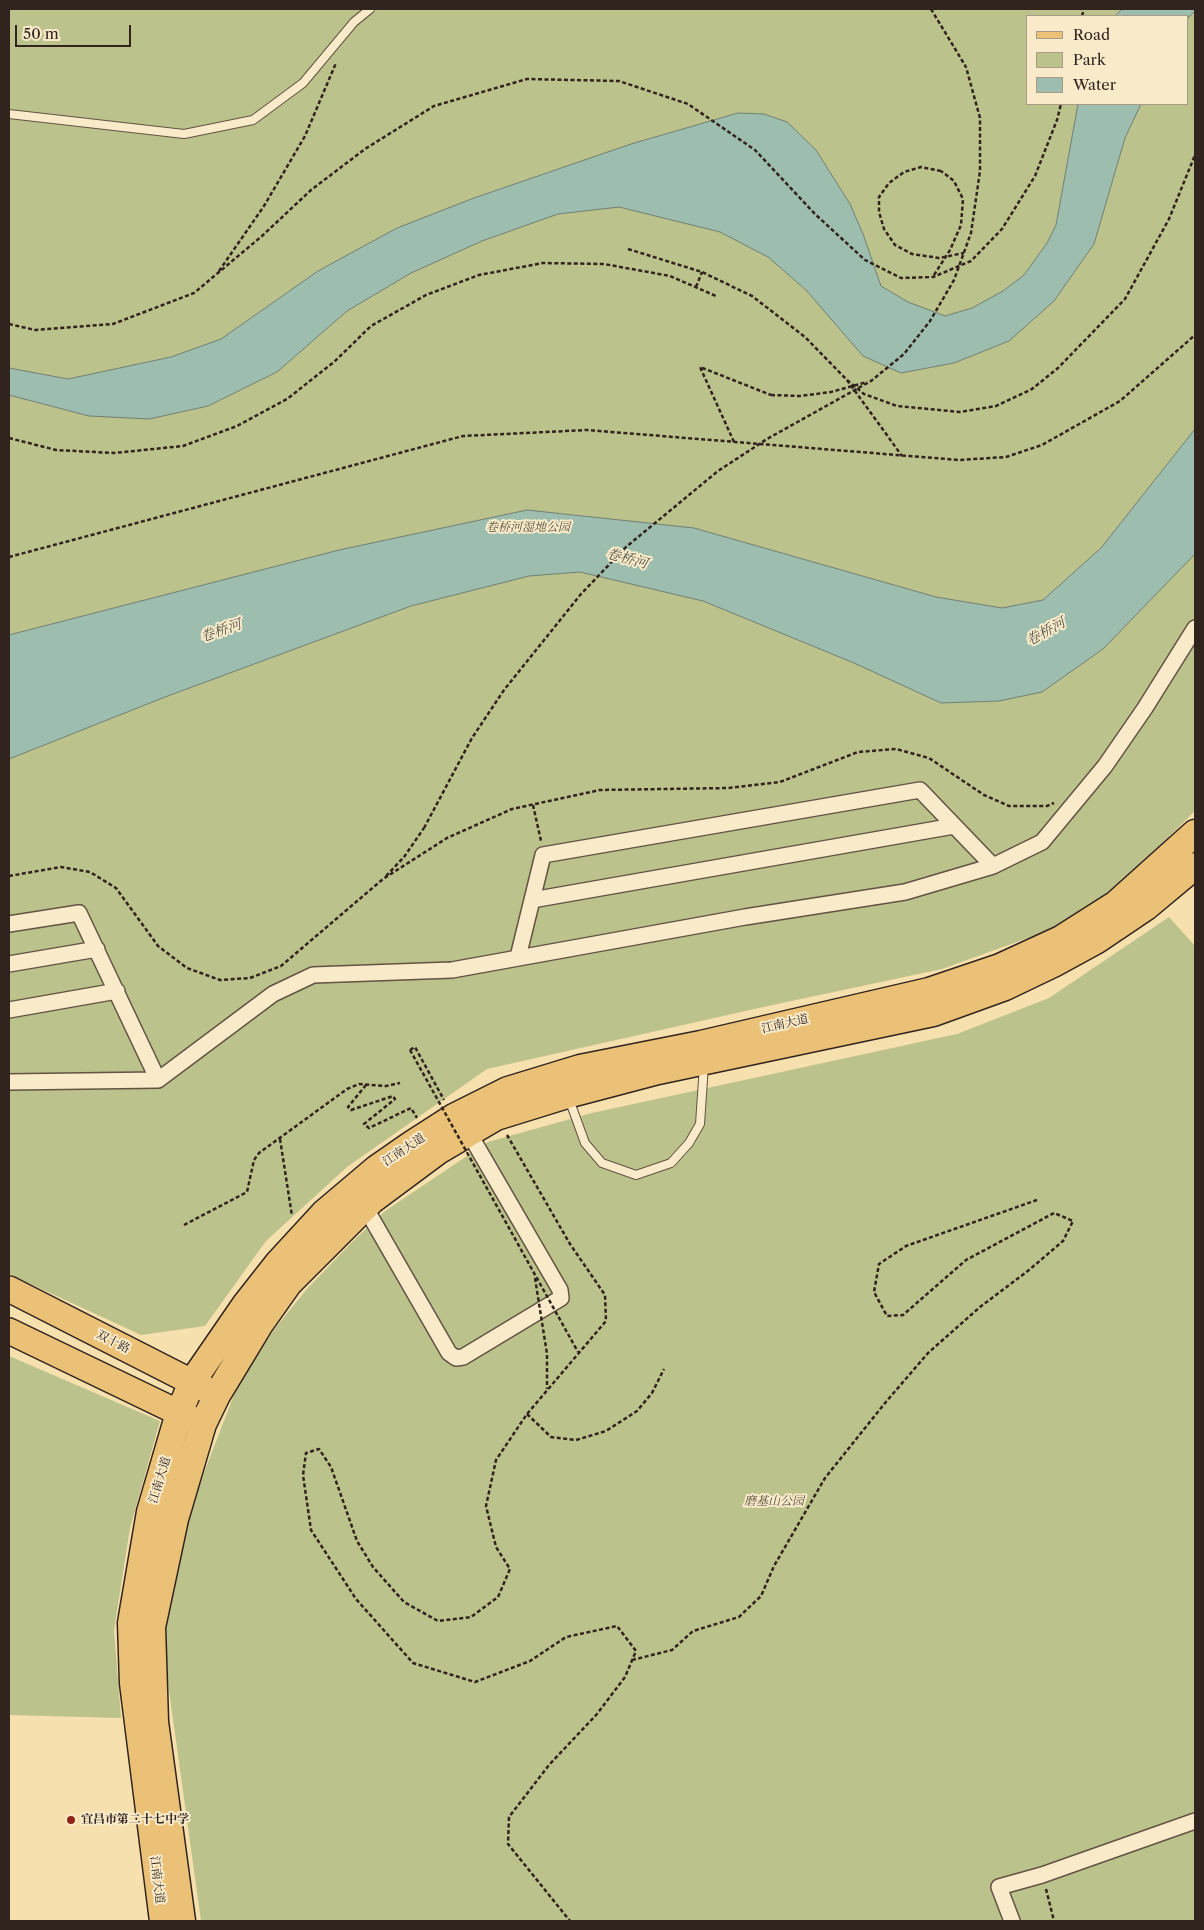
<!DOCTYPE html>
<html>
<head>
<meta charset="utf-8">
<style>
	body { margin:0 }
	#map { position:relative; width:1204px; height:1930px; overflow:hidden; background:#f6e0ae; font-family:"Libre Caslon Text",serif }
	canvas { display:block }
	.frame { position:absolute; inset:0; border:10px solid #31241e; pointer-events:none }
	.legend { position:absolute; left:1026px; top:15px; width:162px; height:90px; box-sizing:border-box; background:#f9ebca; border:1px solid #a99b85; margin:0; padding:6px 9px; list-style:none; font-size:15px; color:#31241e }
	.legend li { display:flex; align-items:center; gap:10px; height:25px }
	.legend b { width:25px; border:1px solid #a99b85 }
	.scale { position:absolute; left:15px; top:25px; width:116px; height:22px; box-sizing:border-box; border:2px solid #31241e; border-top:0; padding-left:6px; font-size:15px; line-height:18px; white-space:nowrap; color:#31241e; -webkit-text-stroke:4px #f9ebca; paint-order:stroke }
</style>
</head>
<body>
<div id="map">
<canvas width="1204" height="1930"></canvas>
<div class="frame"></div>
<ul class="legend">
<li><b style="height:6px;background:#ebc077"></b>Road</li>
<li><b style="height:14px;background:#bcc28b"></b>Park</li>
<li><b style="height:14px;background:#9dbdaf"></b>Water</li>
</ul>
<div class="scale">50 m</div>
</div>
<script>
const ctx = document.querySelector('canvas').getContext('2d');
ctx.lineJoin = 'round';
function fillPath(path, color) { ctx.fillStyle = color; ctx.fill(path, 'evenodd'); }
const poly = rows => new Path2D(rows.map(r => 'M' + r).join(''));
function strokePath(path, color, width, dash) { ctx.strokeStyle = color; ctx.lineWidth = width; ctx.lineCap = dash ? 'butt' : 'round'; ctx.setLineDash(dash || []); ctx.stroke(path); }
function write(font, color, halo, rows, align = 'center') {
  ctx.font = font + ' "Libre Caslon Text","Noto Serif SC",serif'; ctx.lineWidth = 4; ctx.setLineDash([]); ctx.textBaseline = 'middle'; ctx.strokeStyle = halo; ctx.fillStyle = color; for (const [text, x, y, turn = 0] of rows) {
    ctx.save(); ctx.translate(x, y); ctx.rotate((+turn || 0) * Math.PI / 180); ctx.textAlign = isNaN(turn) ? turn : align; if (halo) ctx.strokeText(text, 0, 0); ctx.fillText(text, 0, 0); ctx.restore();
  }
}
fillPath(poly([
	[9,9,1195,9,1195,811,1123,882,1050,930,942,969,768,1006,487,1069,347,1167,266,1241,205,1326,141,1335,9,1274],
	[1028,16,1188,16,1188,104,1028,104],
	[1169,917,1195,946,1195,1921,201,1921,163,1647,174,1576,195,1496,237,1387,276,1327,307,1289,352,1242,385,1211,488,1142,592,1113,957,1034,1049,998],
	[9,1356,160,1421,130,1528,114,1630,121,1718,9,1715]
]), '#bcc28b');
const water = poly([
	[1122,9,1195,9,1195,11,1188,18,1188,16,1115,16,1122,9],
	[1078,104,1141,104,1125,138,1094,244,1054,301,1009,341,954,363,901,373,863,356,806,290,768,257,720,232,619,207,558,214,482,241,411,273,347,311,277,372,208,406,149,419,89,416,9,395,9,368,68,379,171,357,221,339,318,271,397,228,474,198,631,144,738,113,764,114,787,122,816,150,850,204,863,234,881,286,908,302,945,316,972,308,1003,291,1024,275,1047,243,1056,225,1078,104],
	[1195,429,1195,554,1103,649,1042,692,999,701,941,703,854,663,703,601,580,572,529,576,411,606,165,697,9,759,9,635,339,550,527,510,694,528,936,597,1002,608,1043,600,1101,548,1195,429]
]);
fillPath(water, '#9dbdaf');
strokePath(water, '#728075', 1);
const service = poly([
	[9,114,184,134,253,120,303,83,354,22,370,9],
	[569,1099,585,1143,602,1163,636,1175,671,1163,689,1143,700,1124,704,1065]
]);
const minor = poly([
	[532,900,954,826],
	[9,924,79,913,158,1080],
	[518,957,543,855,920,790,993,866],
	[9,964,97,949],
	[9,1010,117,991],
	[9,1082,158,1080,273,994,313,975,452,970,745,917,905,892,993,866,1042,842,1105,766,1145,708,1195,628],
	[365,1207,449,1353,456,1358,463,1357,561,1298,560,1290,469,1133],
	[1012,1921,999,1887,1042,1875,1195,1821]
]);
const primary = poly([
	[9,1289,217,1395],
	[9,1331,198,1422]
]);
const trunk = poly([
	[163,1921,133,1683,131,1623,150,1512,179,1413,192,1382,245,1305,278,1263,324,1213,376,1169,412,1144,454,1117,508,1090,580,1068,701,1044,929,991,1000,967,1061,939,1116,904,1195,833],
	[182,1921,155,1722,152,1627,175,1519,203,1424,217,1395,260,1324,289,1283,372,1200,438,1151,496,1117,567,1095,658,1071,933,1013,1005,987,1053,964,1097,940,1146,907,1195,866]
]);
strokePath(service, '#625342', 10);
strokePath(minor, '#625342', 18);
strokePath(primary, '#31241e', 28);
strokePath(trunk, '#31241e', 29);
strokePath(poly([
	[931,9,966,67],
	[1082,16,1084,9],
	[628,249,702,272,752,296,805,337,847,380,902,456],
	[219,271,264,206,305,136,336,63],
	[934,275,950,250,961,225,963,199,954,181,941,171],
	[696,287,702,272],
	[9,324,35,330,113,324,194,293,262,236,311,190,365,149,434,106,527,79,619,81,688,104,755,150,815,214,865,260,901,278,933,277,971,261,1002,229,1035,176,1057,120,1061,104],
	[847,380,864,394,897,406,960,412,996,406,1032,389,1058,368,1125,299,1169,219,1195,155],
	[9,438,56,450,114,453,183,446,237,426,287,399,334,362,371,326,426,295,479,275,543,263,604,264,670,276,716,296],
	[734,442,700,367,771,395],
	[9,557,463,436,587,430,959,460,1006,457,1042,445,1120,401,1195,335],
	[533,805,541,841],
	[9,876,61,867,90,872,116,888,158,946,187,968,220,980,250,978,281,966,383,879,447,838,512,809,600,790,728,788,780,782,858,752,896,749,929,758,984,795,1009,806,1047,806,1054,803],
	[386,876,404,857,424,828],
	[410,1050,415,1047,444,1100],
	[366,1085,348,1107,351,1110,393,1096,395,1099,364,1124,369,1128,411,1108,417,1118],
	[507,1135,570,1244,605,1295,606,1321,527,1414,496,1460,486,1506,496,1547,510,1569,498,1597,471,1617,438,1621,404,1602,373,1567,357,1541,331,1467,319,1449,306,1453,303,1475,311,1530,356,1599,413,1663,475,1682,530,1661,566,1637,617,1626,636,1651,625,1677,597,1714,549,1765,509,1817,508,1844,570,1921],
	[280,1139,292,1216],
	[184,1225,247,1192,254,1160,259,1153,347,1089,359,1084,386,1086,400,1083],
	[527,1414,551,1437,576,1440,606,1431,637,1411,652,1393,664,1369],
	[632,1660,672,1650,693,1631,739,1617,761,1596,774,1566,825,1478,885,1403,928,1353,980,1307,1029,1270,1063,1241,1073,1221,1054,1213,966,1260,903,1315,887,1316,874,1292,879,1264,906,1246,1037,1200],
	[1046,1889,1054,1921]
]), '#31241e', 2.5, [4, 2.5]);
strokePath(service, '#f9ebca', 8);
strokePath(minor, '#f9ebca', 15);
strokePath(primary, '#ebc077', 25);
strokePath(trunk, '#ebc077', 26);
strokePath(poly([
	[941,171,921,167,904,172,889,183,879,197,879,212,884,229,895,245,912,254,939,258,964,253],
	[771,395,800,396,831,392,867,382],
	[424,828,472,738,504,690,581,594,626,547,718,471,767,439,871,381,904,354,930,321,954,280,971,233,980,171,980,118,966,67],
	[410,1050,578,1352],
	[535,1278,547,1354,547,1389]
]), '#31241e', 2.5, [4, 2.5]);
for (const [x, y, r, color] of [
	[71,1820,5,"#8f2418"]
]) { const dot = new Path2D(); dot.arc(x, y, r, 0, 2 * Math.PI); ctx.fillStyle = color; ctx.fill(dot); strokePath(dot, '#f9ebca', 2); }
write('italic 12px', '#544c39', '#f9ebca', [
	["卷桥河湿地公园",528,528],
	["磨基山公园",774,1502]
]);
write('12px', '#31241e', '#f9ebca', [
	["江南大道",785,1024,-13],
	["江南大道",404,1150,-34],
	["双十路",113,1342,27],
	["江南大道",160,1480,-73],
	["江南大道",157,1880,83]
]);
write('bold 12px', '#31241e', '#f9ebca', [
	["宜昌市第二十七中学",81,1820]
], 'left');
write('italic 14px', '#51524a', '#f9ebca', [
	["卷桥河",627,559,15],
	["卷桥河",221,631,-19],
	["卷桥河",1046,632,-29]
]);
</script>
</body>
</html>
